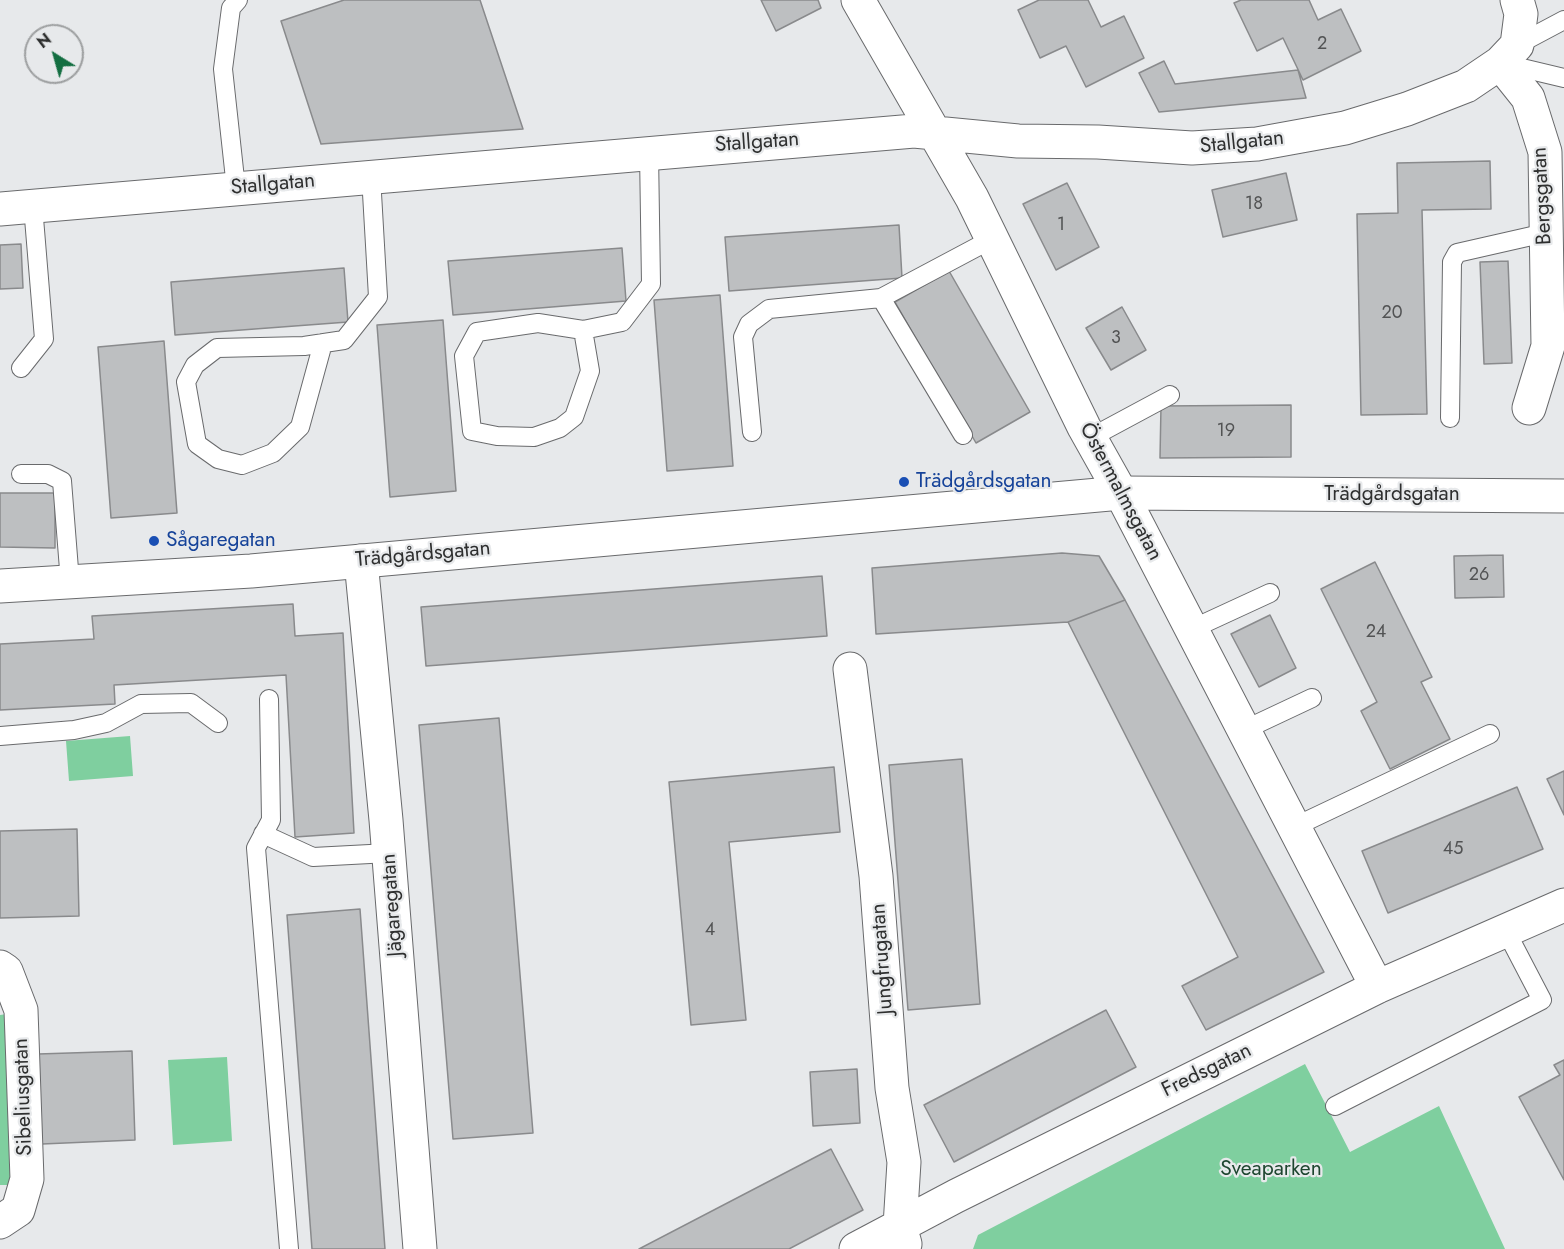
<!DOCTYPE html>
<html>
<head>
<meta charset="utf-8">
<style>
	body { margin:0 }
	#map { position:relative; width:1564px; height:1249px; overflow:hidden; background:#e7e9eb; font-family:Jost,sans-serif }
	canvas { display:block }
	.north { position:absolute; left:24px; top:24px; width:60px; height:60px; box-sizing:border-box; background:#e7e9eb; border:2px solid #9d9fa0; border-radius:50%; rotate:323deg; font-size:16px; font-weight:700; line-height:24px; text-align:center; color:#2e2f2f }
	.north::after { content:''; display:block; margin:auto; width:21px; height:27px; background:#136e41; clip-path:polygon(50% 0,100% 100%,50% 72%,0 100%) }
</style>
</head>
<body>
<div id="map">
<canvas width="1564" height="1249"></canvas>
<div class="north">N</div>
</div>
<script>
const ctx = document.querySelector('canvas').getContext('2d');
ctx.lineJoin = 'round';
function fillPath(path, color) { ctx.fillStyle = color; ctx.fill(path, 'evenodd'); }
const poly = rows => new Path2D(rows.map(r => 'M' + r).join(''));
function strokePath(path, color, width, dash) { ctx.strokeStyle = color; ctx.lineWidth = width; ctx.lineCap = dash ? 'butt' : 'round'; ctx.setLineDash(dash || []); ctx.stroke(path); }
function write(font, color, halo, rows, align = 'center') {
  ctx.font = font + ' Jost,sans-serif'; ctx.lineWidth = 4.5; ctx.setLineDash([]); ctx.textBaseline = 'middle'; ctx.strokeStyle = halo; ctx.fillStyle = color; for (const [text, x, y, turn = 0] of rows) {
    ctx.save(); ctx.translate(x, y); ctx.rotate((+turn || 0) * Math.PI / 180); ctx.textAlign = isNaN(turn) ? turn : align; if (halo) ctx.strokeText(text, 0, 0); ctx.fillText(text, 0, 0); ctx.restore();
  }
}
fillPath(poly([
	[130,736,133,776,69,781,66,741],
	[7,1014,13,1185,0,1185,0,1015],
	[227,1057,232,1141,173,1145,168,1060],
	[1305,1064,1350,1152,1439,1106,1505,1249,973,1249,978,1235]
]), '#7fcf9f');
const building = poly([
	[344,0,480,0,523,129,321,144,281,21,344,0],
	[761,0,818,0,821,8,776,31,761,0],
	[1039,0,1088,0,1101,27,1124,16,1144,58,1086,87,1066,46,1040,58,1018,10,1039,0],
	[1241,0,1309,0,1318,20,1341,9,1361,51,1303,80,1283,38,1257,51,1234,3,1241,0],
	[1164,61,1175,84,1298,70,1306,98,1159,112,1139,73,1164,61],
	[1490,161,1491,209,1422,210,1427,414,1361,415,1357,214,1398,213,1397,163,1490,161],
	[1286,173,1297,220,1223,237,1212,190,1286,173],
	[1067,183,1099,247,1056,270,1023,204,1067,183],
	[899,225,902,278,729,291,725,237,899,225],
	[21,244,23,288,0,289,0,245,21,244],
	[622,248,626,301,453,315,448,261,622,248],
	[1508,261,1512,363,1484,364,1480,262,1508,261],
	[344,268,348,322,175,335,171,282,344,268],
	[949,271,1030,412,976,443,895,302,949,271],
	[720,295,733,466,667,471,654,300,720,295],
	[1122,307,1146,350,1111,370,1086,328,1122,307],
	[443,320,456,491,390,497,377,325,443,320],
	[164,341,177,513,111,518,98,347,164,341],
	[1291,405,1291,457,1160,458,1161,406,1291,405],
	[0,493,55,493,55,548,0,547,0,493],
	[1062,553,1099,556,1125,600,1068,622,876,634,872,568,1062,553],
	[1503,555,1504,597,1455,598,1454,556,1503,555],
	[1375,562,1432,677,1421,682,1450,739,1390,769,1361,711,1377,702,1321,589,1375,562],
	[822,576,827,636,426,666,421,607,822,576],
	[1125,600,1324,972,1206,1030,1182,986,1238,957,1068,622,1125,600],
	[293,604,295,636,343,633,354,833,295,837,286,675,114,685,115,704,0,710,0,644,94,639,92,616,293,604],
	[1270,615,1296,668,1259,687,1231,634,1270,615],
	[499,718,533,1133,453,1139,419,725,499,718],
	[962,759,980,1004,908,1010,889,765,962,759],
	[834,767,840,832,729,842,746,1020,691,1025,669,782,834,767],
	[1564,771,1564,815,1547,779,1564,771],
	[1517,787,1543,849,1388,913,1362,851,1517,787],
	[77,829,79,916,0,918,0,831,77,829],
	[360,909,385,1249,312,1249,287,915,360,909],
	[1106,1010,1136,1067,954,1162,924,1105,1106,1010],
	[132,1051,135,1140,42,1144,38,1054,132,1051],
	[1564,1060,1564,1180,1519,1097,1560,1075,1554,1065,1564,1060],
	[857,1069,860,1123,813,1126,810,1072,857,1069],
	[831,1149,863,1210,789,1249,639,1249,831,1149]
]);
fillPath(building, '#bdbfc1');
strokePath(building, '#898a8c', 1.5);
const service = poly([
	[1517,45,1564,20],
	[1501,63,1564,78],
	[236,188,223,69,231,8,238,0],
	[881,298,963,435],
	[583,330,590,371,574,417,560,428,534,437,497,436,472,431,464,356,477,332,538,323,583,330,622,322,651,284,649,152],
	[323,343,300,427,273,453,242,465,218,459,197,444,186,382,195,365,217,348,304,346,344,340,378,297,371,176],
	[21,368,44,339,33,206],
	[1450,418,1452,262,1457,253,1545,233],
	[752,432,743,337,749,324,769,309,881,298,992,239],
	[1090,438,1170,395],
	[21,474,48,474,62,481,70,582],
	[1192,629,1270,593],
	[269,699,271,820,256,848,289,1249],
	[1244,730,1312,698],
	[0,736,74,730,106,723,141,704,191,703,218,723],
	[1294,827,1490,734],
	[263,834,313,857,389,853],
	[1335,1106,1542,1000,1506,931]
]);
const minor = poly([
	[858,0,972,198,1084,427,1121,493,1377,987],
	[1500,63,1528,98,1545,152,1548,346,1529,408],
	[0,209,914,131,1018,141,1098,142,1192,148,1257,144,1345,128,1407,109,1466,86,1500,63,1517,45,1521,14,1517,0],
	[361,561,386,820,420,1249],
	[850,669,876,876,892,1088,904,1162,900,1226,905,1244],
	[0,967,6,971,21,1010,27,1179,18,1210,0,1222],
	[856,1249,956,1196,1377,987,1564,905]
]);
const tertiary = poly([
	[0,586,251,571,1121,493,1564,496]
]);
strokePath(service, '#696a6c', 20);
strokePath(minor, '#696a6c', 35);
strokePath(tertiary, '#696a6c', 35);
strokePath(service, '#fff', 18);
strokePath(minor, '#fff', 33);
strokePath(tertiary, '#fff', 33);
for (const [x, y, r, color] of [
	[904,482,6,"#1a4fb4"],
	[154,541,6,"#1a4fb4"]
]) { const dot = new Path2D(); dot.arc(x, y, r, 0, 2 * Math.PI); ctx.fillStyle = color; ctx.fill(dot); strokePath(dot, '#e7e9eb', 2); }
write('18px', '#525354', null, [
	["2",1322,45],
	["18",1254,205],
	["1",1061,226],
	["20",1392,314],
	["3",1116,339],
	["19",1226,432],
	["26",1479,576],
	["24",1376,633],
	["45",1453,850],
	["4",710,931]
]);
write('21px', '#2e2f2f', '#e7e9eb', [
	["Stallgatan",757,143,-4],
	["Stallgatan",1242,143,-6],
	["Stallgatan",273,185,-5],
	["Bergsgatan",1543,196,-93],
	["Östermalmsgatan",1120,492,62],
	["Trädgårdsgatan",1392,495],
	["Trädgårdsgatan",423,555,-5],
	["Jägaregatan",393,905,-94],
	["Jungfrugatan",883,959,-94],
	["Fredsgatan",1207,1071,-26],
	["Sibeliusgatan",24,1097,-92]
]);
write('21px', '#164399', '#e7e9eb', [
	["Trädgårdsgatan",916,482],
	["Sågaregatan",166,541]
], 'left');
write('21px', '#1e4630', '#e7e9eb', [
	["Sveaparken",1271,1170]
]);
</script>
</body>
</html>
